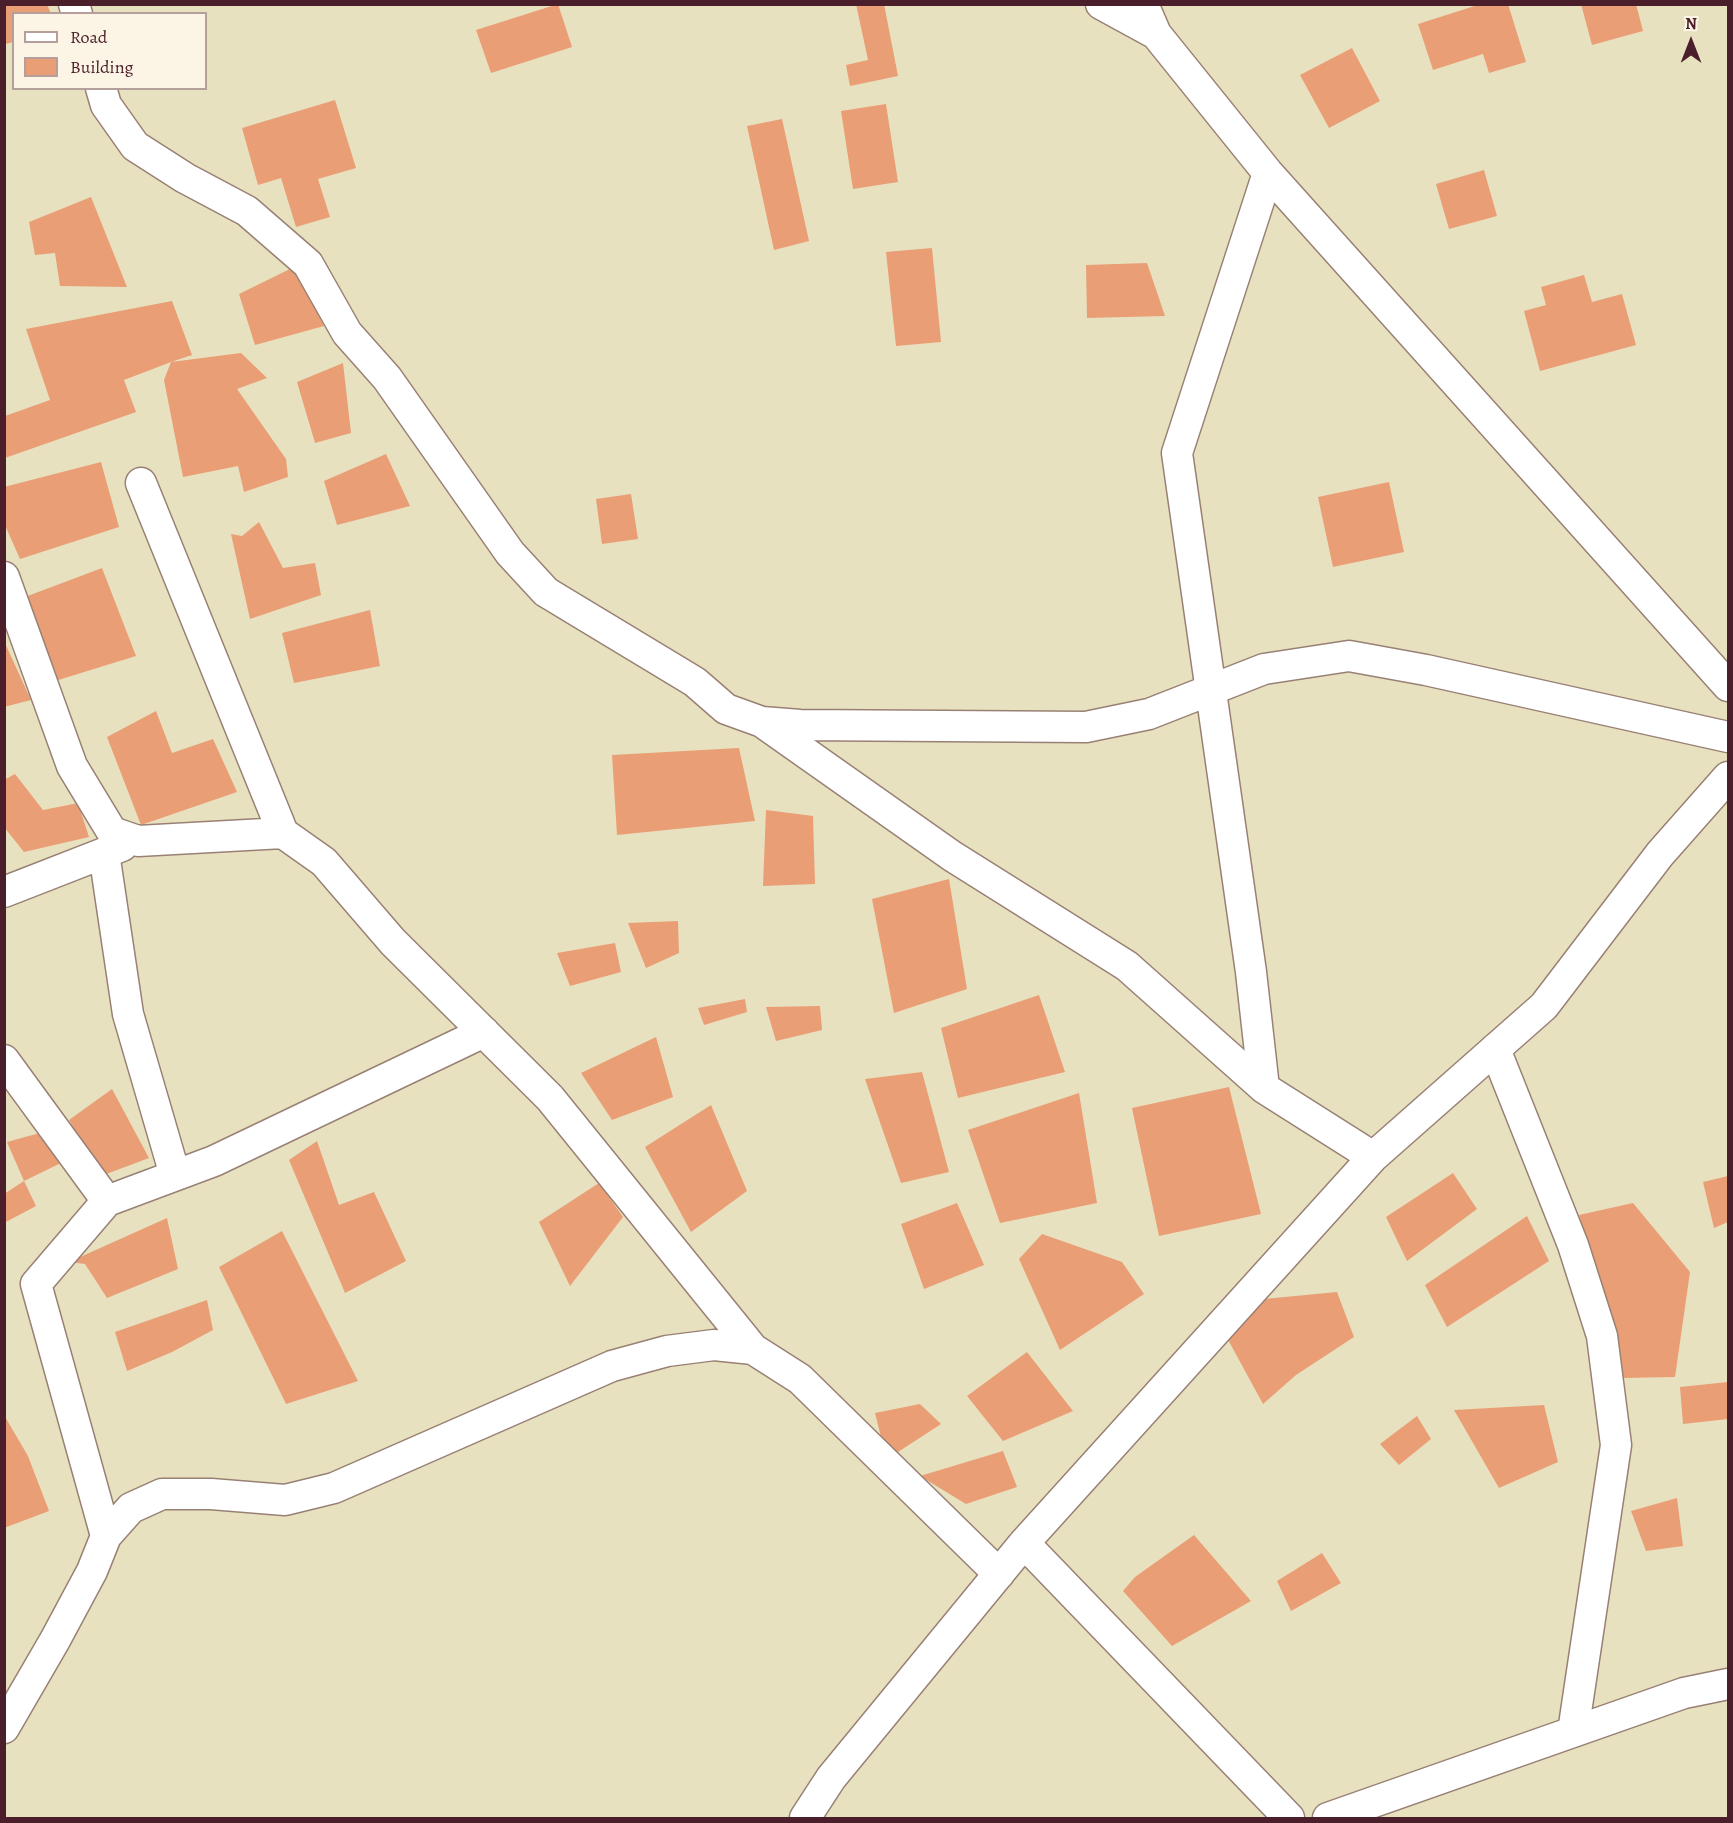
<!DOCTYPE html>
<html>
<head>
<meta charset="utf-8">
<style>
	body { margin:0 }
	#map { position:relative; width:1733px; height:1823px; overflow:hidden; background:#e8e1bf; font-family:Alegreya,serif }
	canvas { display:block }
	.frame { position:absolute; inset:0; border:6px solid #4a1f2b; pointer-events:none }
	.legend { position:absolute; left:12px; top:12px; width:195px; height:78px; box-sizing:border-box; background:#fcf5e5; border:2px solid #b59f9b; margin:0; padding:8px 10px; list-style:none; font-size:18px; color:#4a1f2b }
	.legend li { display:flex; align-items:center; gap:12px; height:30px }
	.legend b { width:30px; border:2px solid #b59f9b }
	.north { position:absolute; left:1661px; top:12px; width:60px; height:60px; -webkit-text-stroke:4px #fcf5e5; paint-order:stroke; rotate:0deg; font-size:16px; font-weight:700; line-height:24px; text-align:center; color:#4a1f2b }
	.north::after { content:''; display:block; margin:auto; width:21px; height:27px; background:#4a1f2b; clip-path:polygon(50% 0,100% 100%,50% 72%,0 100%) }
</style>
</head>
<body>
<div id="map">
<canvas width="1733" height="1823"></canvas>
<div class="frame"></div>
<ul class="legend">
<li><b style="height:8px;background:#fff"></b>Road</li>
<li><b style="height:16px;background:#e99e76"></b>Building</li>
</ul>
<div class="north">N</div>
</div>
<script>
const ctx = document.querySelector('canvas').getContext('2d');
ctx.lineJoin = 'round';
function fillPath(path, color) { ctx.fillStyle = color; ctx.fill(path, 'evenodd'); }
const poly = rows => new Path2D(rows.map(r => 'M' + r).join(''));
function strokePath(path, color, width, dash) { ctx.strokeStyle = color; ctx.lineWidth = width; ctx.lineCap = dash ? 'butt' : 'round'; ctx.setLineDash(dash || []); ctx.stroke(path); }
fillPath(poly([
	[5,4,47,4,51,14,14,14,14,42,5,44],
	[558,4,572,47,491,73,476,30],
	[856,4,884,4,898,76,850,86,846,65,868,60],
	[1481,4,1508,4,1526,62,1489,73,1483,54,1433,70,1418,24],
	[1581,4,1636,4,1643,31,1592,45],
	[1352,48,1380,101,1329,128,1300,75],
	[335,100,356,168,318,179,330,217,296,227,281,178,258,185,242,128],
	[886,104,898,182,853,189,841,111],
	[782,119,809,241,774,250,747,126],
	[1484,170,1497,216,1449,229,1436,184],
	[91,197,127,287,60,286,55,253,35,255,29,222],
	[932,248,941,342,896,346,886,252],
	[1147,263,1165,316,1087,318,1086,265],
	[294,267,324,326,255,345,239,294],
	[1584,275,1592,302,1622,294,1636,345,1540,371,1524,311,1546,305,1541,287],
	[172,301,192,355,171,362,241,353,267,378,237,389,286,459,288,477,244,492,238,466,183,477,164,380,171,362,124,380,136,412,5,458,5,416,50,400,26,329],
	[343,363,351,433,315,443,297,382],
	[386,454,410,506,337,525,324,481],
	[101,462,119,527,20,559,4,523,4,487],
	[1389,482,1404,552,1333,567,1318,497],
	[631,494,638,539,602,544,596,499],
	[259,522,283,568,315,563,321,595,250,619,231,534,242,536],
	[102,568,136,656,55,681,25,597],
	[370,610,380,666,294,683,282,633],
	[4,641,31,700,4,707],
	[156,711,172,753,213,739,237,792,141,825,107,737],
	[739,748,755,821,617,835,612,755],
	[15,774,43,810,78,803,89,837,24,852,4,827,4,780],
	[766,810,813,816,815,884,763,886],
	[949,879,967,989,894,1013,872,899],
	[678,921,679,953,646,968,628,923],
	[615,943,621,972,570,986,557,953],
	[1039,995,1065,1072,958,1098,941,1028],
	[745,999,747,1012,704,1025,698,1008],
	[820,1006,822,1030,776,1041,766,1007],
	[656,1037,673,1097,612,1120,581,1073],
	[922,1072,949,1172,901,1183,865,1079],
	[1229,1087,1261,1214,1159,1236,1132,1108],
	[112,1089,149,1158,101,1176,69,1120],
	[1079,1093,1097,1203,1000,1223,968,1130],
	[711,1105,747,1191,691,1232,645,1147],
	[47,1131,61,1163,24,1181,7,1142],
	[317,1141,339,1205,374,1192,406,1261,345,1293,289,1160],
	[1453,1173,1477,1209,1407,1261,1386,1217],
	[1728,1176,1728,1222,1714,1228,1703,1182],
	[24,1181,36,1206,4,1223,4,1194],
	[599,1183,623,1217,570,1286,539,1222],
	[957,1203,984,1265,924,1289,901,1224],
	[1633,1203,1690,1272,1675,1377,1623,1378,1579,1215],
	[1527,1216,1549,1261,1447,1327,1425,1285],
	[167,1218,178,1269,107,1298,85,1264,69,1262],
	[282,1231,358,1381,286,1404,219,1267],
	[1042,1234,1122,1262,1144,1294,1060,1350,1019,1259],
	[1337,1292,1354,1337,1296,1375,1263,1404,1226,1336,1243,1301],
	[207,1300,213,1330,172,1352,127,1371,115,1332],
	[1027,1352,1073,1411,1003,1441,967,1396],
	[1728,1382,1728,1419,1683,1424,1680,1387],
	[920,1404,941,1424,898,1452,883,1445,875,1413],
	[1544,1405,1558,1462,1499,1488,1454,1410],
	[4,1415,28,1456,49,1511,4,1528],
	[1417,1416,1431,1439,1399,1465,1380,1444],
	[1003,1451,1017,1487,966,1504,920,1476],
	[1677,1498,1683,1546,1646,1551,1631,1511],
	[1194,1535,1251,1601,1172,1646,1123,1591,1135,1577],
	[1322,1553,1341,1583,1291,1611,1277,1581]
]), '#e99e76');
const street = poly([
	[74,4,77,14],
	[1101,4,1156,34],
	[1143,4,1156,34,1268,173,1728,686],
	[101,88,106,105,135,146,185,178,247,211,308,264,347,333,387,378,510,553,546,592,695,682,726,709,762,722,952,856,1127,966,1264,1088,1373,1157],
	[141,483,283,833],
	[4,577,72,766,112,832,138,841,283,833,324,862,393,942,550,1098,753,1349],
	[762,722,800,725,1086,727,1149,714,1264,669,1349,656,1426,670,1728,737],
	[104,853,128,1014,175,1175],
	[4,892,122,846],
	[1495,1049,1573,1245,1602,1336,1616,1445,1573,1732],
	[4,1060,107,1201,36,1284,106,1536],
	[1264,1088,1251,972,1177,453,1268,173],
	[107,1201,214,1161,484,1032],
	[1024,1543,1289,1818],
	[4,1728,55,1640,92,1571,106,1536,131,1508,162,1494,211,1494,285,1500,334,1488,612,1366,667,1351,714,1345,753,1349,800,1379,999,1574],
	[805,1818,831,1778,1024,1543,1373,1157,1544,1006,1660,854,1728,777],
	[1328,1818,1684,1693,1728,1684]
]);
strokePath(street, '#998075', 33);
strokePath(street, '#fff', 30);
</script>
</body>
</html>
